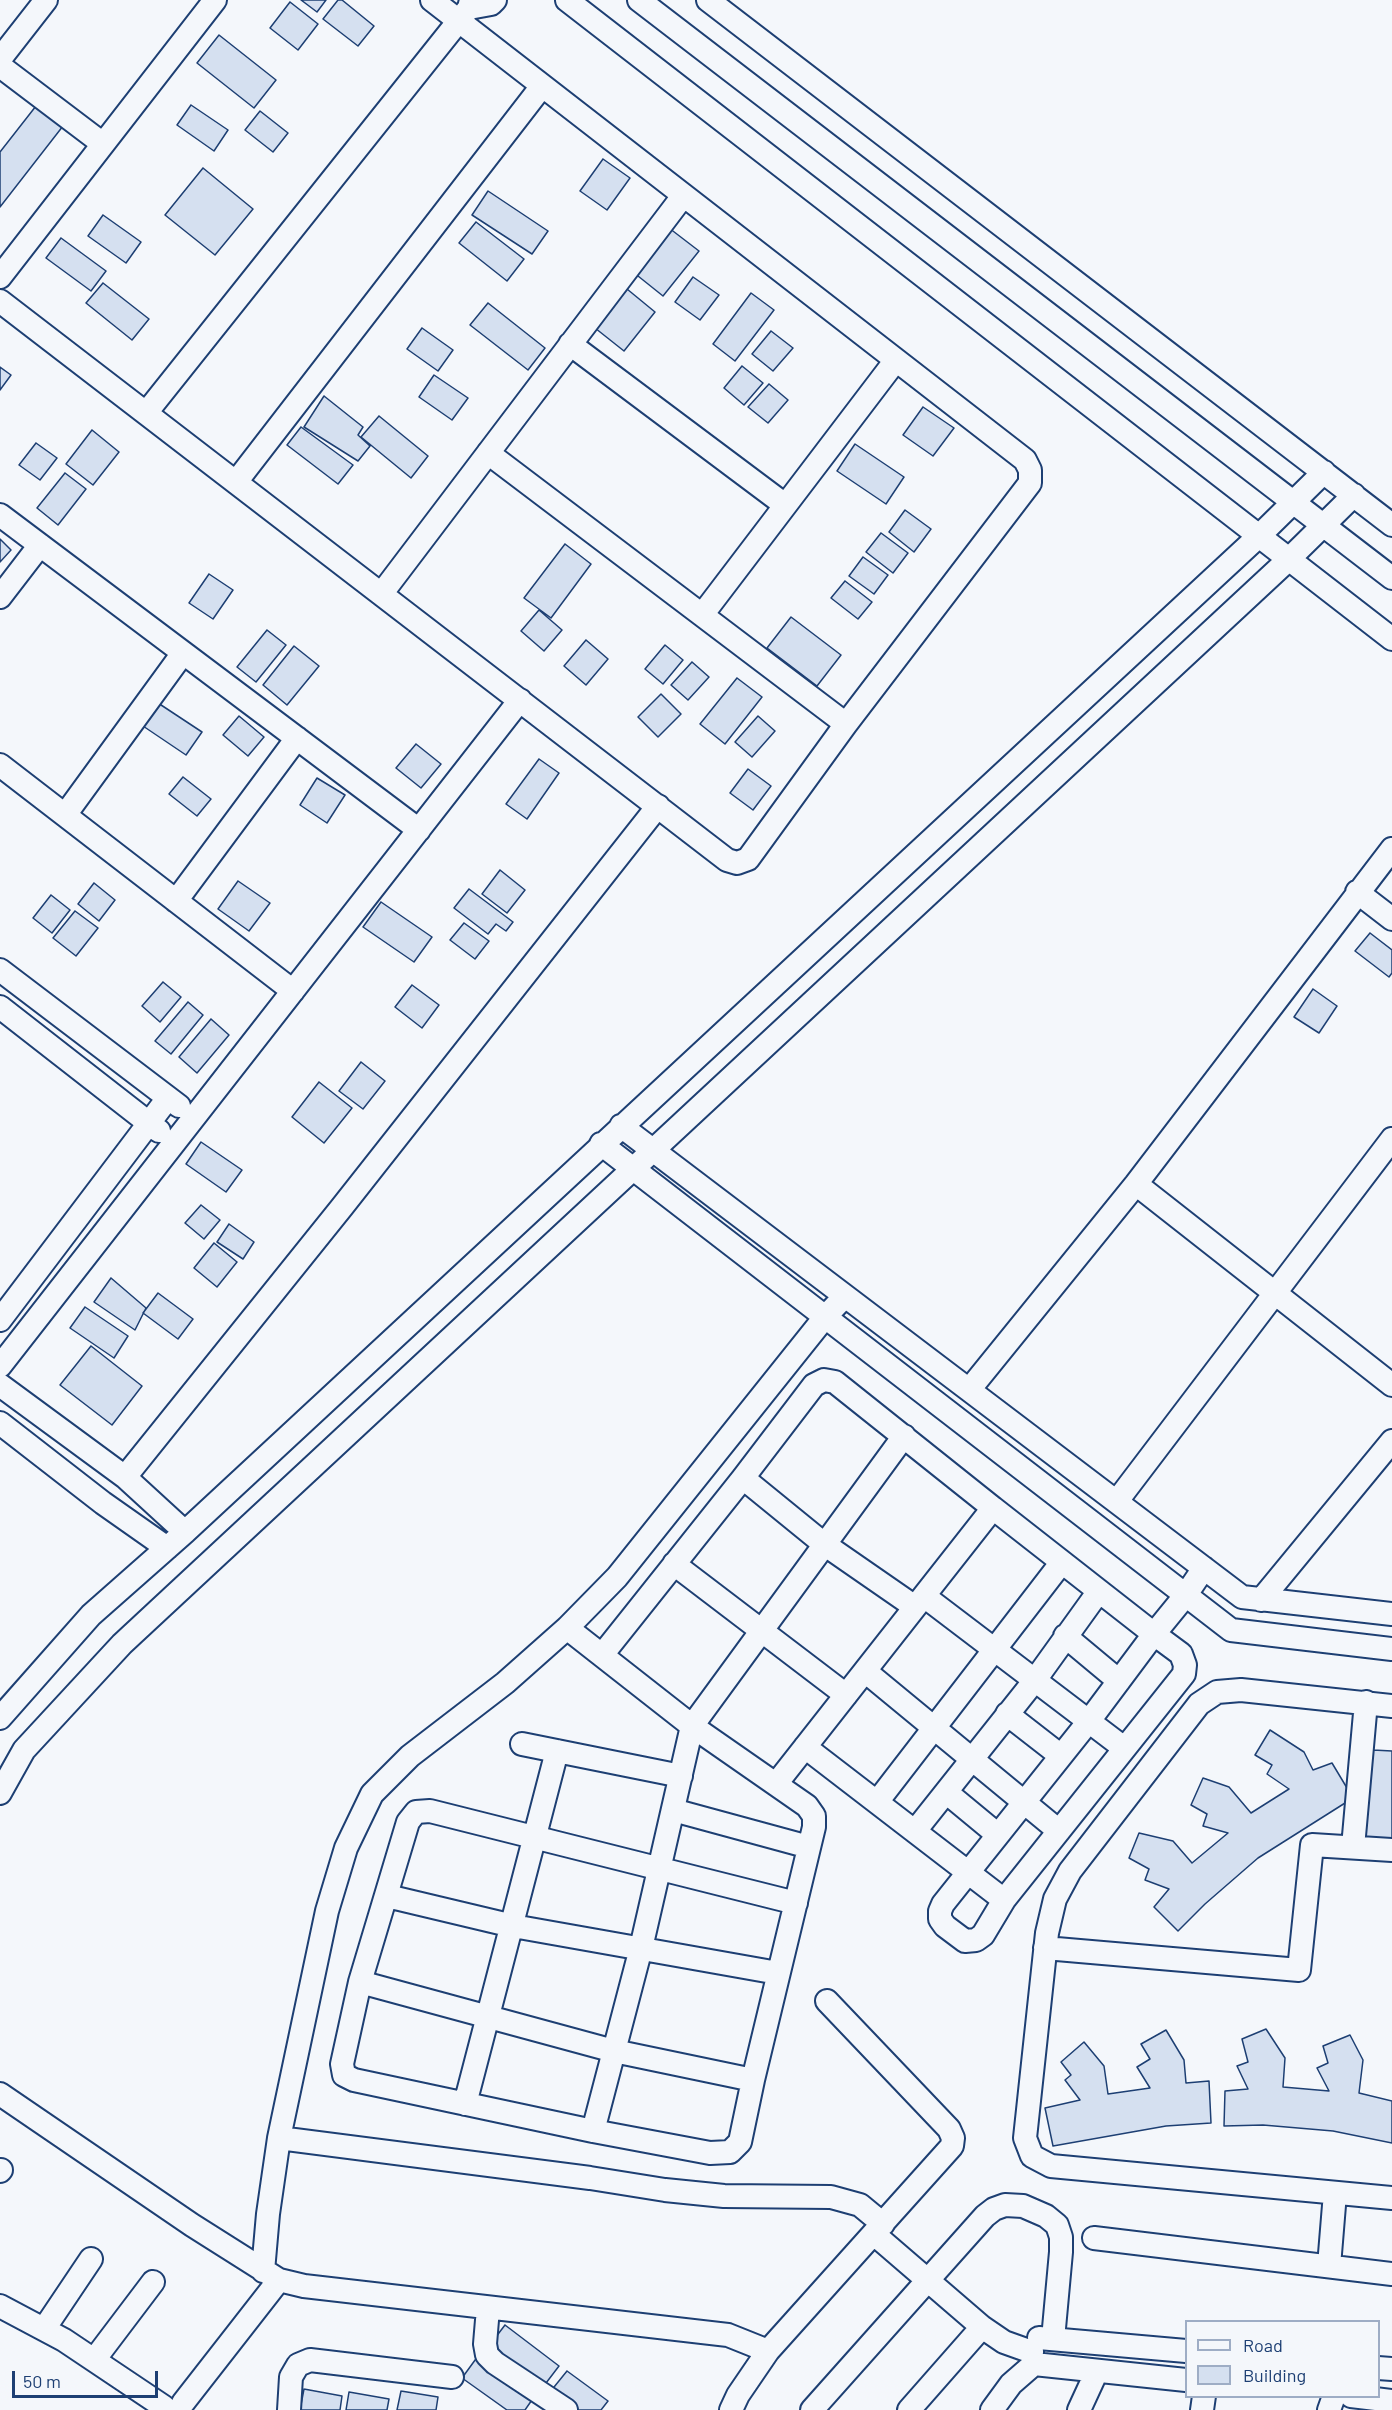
<!DOCTYPE html>
<html>
<head>
<meta charset="utf-8">
<style>
	body { margin:0 }
	#map { position:relative; width:1392px; height:2410px; overflow:hidden; background:#f4f7fb; font-family:Barlow,sans-serif }
	canvas { display:block }
	.legend { position:absolute; left:1185px; top:2320px; width:195px; height:78px; box-sizing:border-box; background:#f4f7fb; border:2px solid #9eadc5; margin:0; padding:8px 10px; list-style:none; font-size:18px; color:#1d3f73 }
	.legend li { display:flex; align-items:center; gap:12px; height:30px }
	.legend b { width:30px; border:2px solid #9eadc5 }
	.scale { position:absolute; left:12px; top:2371px; width:146px; height:27px; box-sizing:border-box; border:3px solid #1d3f73; border-top:0; padding-left:8px; font-size:18px; line-height:21px; white-space:nowrap; color:#1d3f73; -webkit-text-stroke:4px #f4f7fb; paint-order:stroke }
</style>
</head>
<body>
<div id="map">
<canvas width="1392" height="2410"></canvas>
<ul class="legend">
<li><b style="height:8px;background:#f4f7fb"></b>Road</li>
<li><b style="height:16px;background:#d5e0f0"></b>Building</li>
</ul>
<div class="scale">50 m</div>
</div>
<script>
const ctx = document.querySelector('canvas').getContext('2d');
ctx.lineJoin = 'round';
function fillPath(path, color) { ctx.fillStyle = color; ctx.fill(path, 'evenodd'); }
const poly = rows => new Path2D(rows.map(r => 'M' + r).join(''));
function strokePath(path, color, width, dash) { ctx.strokeStyle = color; ctx.lineWidth = width; ctx.lineCap = dash ? 'butt' : 'round'; ctx.setLineDash(dash || []); ctx.stroke(path); }
const building = poly([
	[301,0,326,0,317,12,301,0],
	[338,0,342,0,374,26,358,46,323,19,338,0],
	[290,2,318,24,298,50,270,28,290,2],
	[219,35,276,80,254,108,197,63,219,35],
	[191,105,228,130,214,151,177,125,191,105],
	[36,106,63,126,0,207,0,152,36,106],
	[260,111,288,133,273,152,245,130,260,111],
	[603,159,630,178,607,210,580,191,603,159],
	[203,168,253,209,215,255,165,215,203,168],
	[488,191,548,231,532,254,472,215,488,191],
	[103,215,141,242,126,263,88,236,103,215],
	[476,222,524,259,507,281,459,243,476,222],
	[669,228,699,251,663,296,633,272,669,228],
	[61,238,106,271,91,291,46,258,61,238],
	[693,277,719,295,700,320,675,302,693,277],
	[103,283,149,319,132,340,86,303,103,283],
	[627,289,655,312,624,351,595,328,627,289],
	[751,293,774,310,735,361,713,344,751,293],
	[488,303,545,348,528,370,470,325,488,303],
	[422,328,453,350,438,371,407,349,422,328],
	[771,331,793,348,773,371,752,354,771,331],
	[742,366,763,383,744,405,724,388,742,366],
	[0,367,11,375,0,390,0,367],
	[434,375,468,398,452,420,419,397,434,375],
	[769,384,788,400,768,423,748,407,769,384],
	[324,396,363,427,358,435,370,446,358,461,304,427,324,396],
	[923,407,954,428,933,456,903,435,923,407],
	[379,416,428,456,411,478,361,437,379,416],
	[301,427,353,465,338,484,287,445,301,427],
	[92,430,119,452,93,485,66,464,92,430],
	[36,443,57,458,40,480,19,465,36,443],
	[855,444,904,477,886,504,837,471,855,444],
	[65,473,86,489,58,525,37,508,65,473],
	[905,510,931,529,914,552,889,532,905,510],
	[881,533,908,553,893,573,866,552,881,533],
	[0,539,11,550,0,562,0,539],
	[565,544,591,564,551,618,524,598,565,544],
	[863,557,888,575,874,594,849,576,863,557],
	[209,574,233,590,213,619,189,603,209,574],
	[845,581,872,602,858,619,831,598,845,581],
	[539,610,562,630,544,651,521,631,539,610],
	[791,617,841,655,817,686,767,648,791,617],
	[267,630,286,645,256,682,237,667,267,630],
	[586,640,608,659,586,685,564,666,586,640],
	[665,645,683,660,663,684,645,669,665,645],
	[294,646,319,666,287,705,263,685,294,646],
	[692,662,709,677,688,700,671,685,692,662],
	[737,678,762,697,725,744,700,724,737,678],
	[661,694,681,714,658,737,638,717,661,694],
	[155,701,202,732,186,755,140,724,155,701],
	[239,716,264,737,248,756,223,735,239,716],
	[758,716,775,731,752,757,735,742,758,716],
	[416,744,441,764,421,788,396,768,416,744],
	[539,759,559,773,527,819,506,804,539,759],
	[748,769,771,786,753,810,730,793,748,769],
	[183,777,211,799,197,816,169,794,183,777],
	[317,778,345,795,327,823,300,805,317,778],
	[500,870,525,890,507,913,482,894,500,870],
	[238,881,270,903,249,931,218,909,238,881],
	[94,883,115,900,99,921,78,904,94,883],
	[469,889,513,922,506,931,496,924,488,934,454,908,469,889],
	[51,895,70,910,52,933,33,918,51,895],
	[381,902,432,937,414,962,363,927,381,902],
	[75,911,98,928,76,956,53,938,75,911],
	[464,923,489,941,475,959,450,940,464,923],
	[1370,933,1392,950,1392,973,1389,977,1355,951,1370,933],
	[163,982,181,997,160,1022,142,1006,163,982],
	[412,985,439,1005,422,1028,395,1007,412,985],
	[1313,989,1337,1006,1319,1033,1294,1017,1313,989],
	[188,1002,203,1015,171,1054,155,1041,188,1002],
	[211,1019,229,1035,197,1073,179,1057,211,1019],
	[361,1062,385,1081,363,1109,339,1091,361,1062],
	[319,1082,352,1108,324,1143,292,1117,319,1082],
	[201,1142,242,1170,226,1192,186,1164,201,1142],
	[201,1205,220,1220,204,1239,185,1223,201,1205],
	[229,1224,254,1242,243,1259,217,1242,229,1224],
	[214,1243,237,1262,217,1287,194,1268,214,1243],
	[111,1278,146,1308,135,1330,94,1302,111,1278],
	[158,1293,193,1319,178,1339,143,1313,158,1293],
	[85,1307,128,1336,114,1358,70,1328,85,1307],
	[91,1346,142,1386,112,1425,60,1385,91,1346],
	[1270,1730,1304,1752,1313,1770,1332,1763,1353,1798,1258,1858,1205,1904,1178,1931,1154,1907,1169,1889,1145,1880,1149,1869,1129,1858,1139,1833,1173,1841,1192,1863,1228,1833,1203,1826,1207,1814,1191,1805,1203,1778,1229,1787,1251,1813,1289,1789,1267,1774,1272,1765,1255,1755,1270,1730],
	[1373,1750,1392,1751,1392,1844,1365,1842,1373,1750],
	[1266,2029,1285,2058,1283,2087,1329,2091,1317,2068,1328,2063,1323,2046,1350,2035,1363,2060,1359,2093,1392,2101,1392,2143,1333,2131,1263,2125,1224,2126,1225,2091,1248,2089,1237,2066,1248,2062,1242,2039,1266,2029],
	[1166,2030,1184,2060,1186,2083,1209,2081,1211,2123,1166,2126,1053,2146,1045,2108,1080,2100,1065,2080,1071,2075,1061,2062,1084,2042,1104,2066,1108,2094,1150,2088,1137,2067,1150,2059,1141,2044,1166,2030],
	[505,2325,559,2366,543,2387,489,2346,505,2325],
	[478,2356,534,2397,525,2410,507,2410,462,2378,478,2356],
	[567,2371,608,2401,601,2410,574,2410,550,2392,567,2371],
	[304,2389,342,2396,340,2410,300,2410,304,2389],
	[401,2391,438,2397,436,2410,397,2410,401,2391],
	[349,2392,389,2399,387,2410,346,2410,349,2392]
]);
fillPath(building, '#d5e0f0');
strokePath(building, '#1d3f73', 1.5);
const minor = poly([
	[567,0,1392,639],
	[639,0,1392,578],
	[708,0,1392,525],
	[469,8,491,4,495,0],
	[0,59,46,0],
	[0,66,103,144],
	[0,277,215,0],
	[0,301,727,860,737,863,748,859,846,724,1030,483,1030,470,1025,460,432,0],
	[570,344,785,505],
	[146,413,469,8,471,0],
	[488,453,846,724],
	[236,482,542,86],
	[0,515,419,830],
	[382,593,683,196],
	[0,597,40,545],
	[702,615,896,360],
	[0,765,293,991],
	[65,815,183,653],
	[1357,892,1392,919],
	[176,901,297,738],
	[0,970,179,1106],
	[0,1007,159,1131],
	[621,1126,1242,1597,1392,1614],
	[601,1144,1231,1630,1392,1649],
	[1136,1184,1392,1385],
	[0,1320,168,1098],
	[0,1366,520,700],
	[0,1385,125,1477,185,1532],
	[969,1390,1136,1184,1392,849],
	[0,1423,103,1503,167,1548],
	[125,1477,342,1207,658,806],
	[743,1478,824,1544,915,1607],
	[1117,1501,1392,1139],
	[993,1508,1062,1562,1099,1591,1154,1634,1181,1654,1185,1665,1184,1674,1004,1900,983,1935,976,1940,965,1941,945,1926,940,1919,940,1911,943,1904,1089,1721,1154,1634,1185,1596,1204,1568],
	[674,1564,846,1695],
	[924,1596,1124,1748],
	[1261,1600,1392,1441],
	[567,1628,692,1726,807,1806,814,1816,814,1827,753,2080,740,2142,730,2152,710,2153,593,2131,354,2080,344,2075,342,2064,360,1982,408,1822,416,1812,430,1811,796,1903],
	[1065,1636,1119,1681],
	[602,1655,743,1478,814,1385,824,1380,835,1382,993,1508,776,1784],
	[865,1671,1059,1831],
	[1392,1706,1241,1690,1217,1692,1199,1704,1070,1871,1055,1899,1047,1933,1025,2138,1032,2156,1051,2166,1392,2198],
	[1007,1714,1061,1756],
	[0,1718,91,1615,185,1532,1260,535,1324,472],
	[522,1744,681,1776],
	[805,1747,1004,1900],
	[946,1792,998,1835],
	[0,1793,24,1750,122,1644,1288,560,1354,495],
	[877,1802,1062,1562],
	[673,1810,809,1847],
	[915,1831,1035,1680,1099,1591],
	[1353,1847,1366,1702],
	[387,1896,513,1926,778,1973],
	[1045,1948,1299,1970,1312,1845,1392,1850],
	[360,1982,614,2051,753,2080],
	[0,2094,192,2225,279,2280,304,2286,728,2335,768,2351],
	[465,2104,557,1751],
	[593,2131,641,1948,692,1726,904,1436],
	[279,2138,590,2178,665,2190,724,2196,831,2197,860,2205,883,2224],
	[0,2171,1,2170],
	[874,2234,982,2327,1004,2342,1032,2352],
	[1094,2238,1392,2274],
	[1329,2266,1335,2193],
	[263,2271,268,2214,279,2138,327,1911,346,1848,372,1794,410,1756,505,1683,567,1628,617,1577,825,1317,845,1296],
	[0,2306,64,2340,164,2407],
	[488,2308,485,2344,487,2355,495,2363,566,2410],
	[44,2329,91,2259],
	[1039,2338,1186,2351],
	[94,2360,153,2282],
	[1034,2364,1186,2380],
	[1378,2368,1392,2369],
	[1351,2396,1392,2401],
	[183,2403,279,2280],
	[289,2410,291,2377,298,2365,310,2360,452,2377],
	[731,2410,738,2395,768,2351,952,2146,953,2138,949,2129,827,2001],
	[812,2410,985,2216,994,2209,1005,2205,1023,2206,1046,2216,1057,2225,1061,2237,1061,2252,1053,2339],
	[909,2410,982,2327],
	[992,2410,1011,2384,1034,2364],
	[1079,2410,1097,2371],
	[1202,2410,1204,2396],
	[1329,2410,1334,2396]
]);
strokePath(minor, '#1d3f73', 26);
strokePath(minor, '#f4f7fb', 22);
</script>
</body>
</html>
